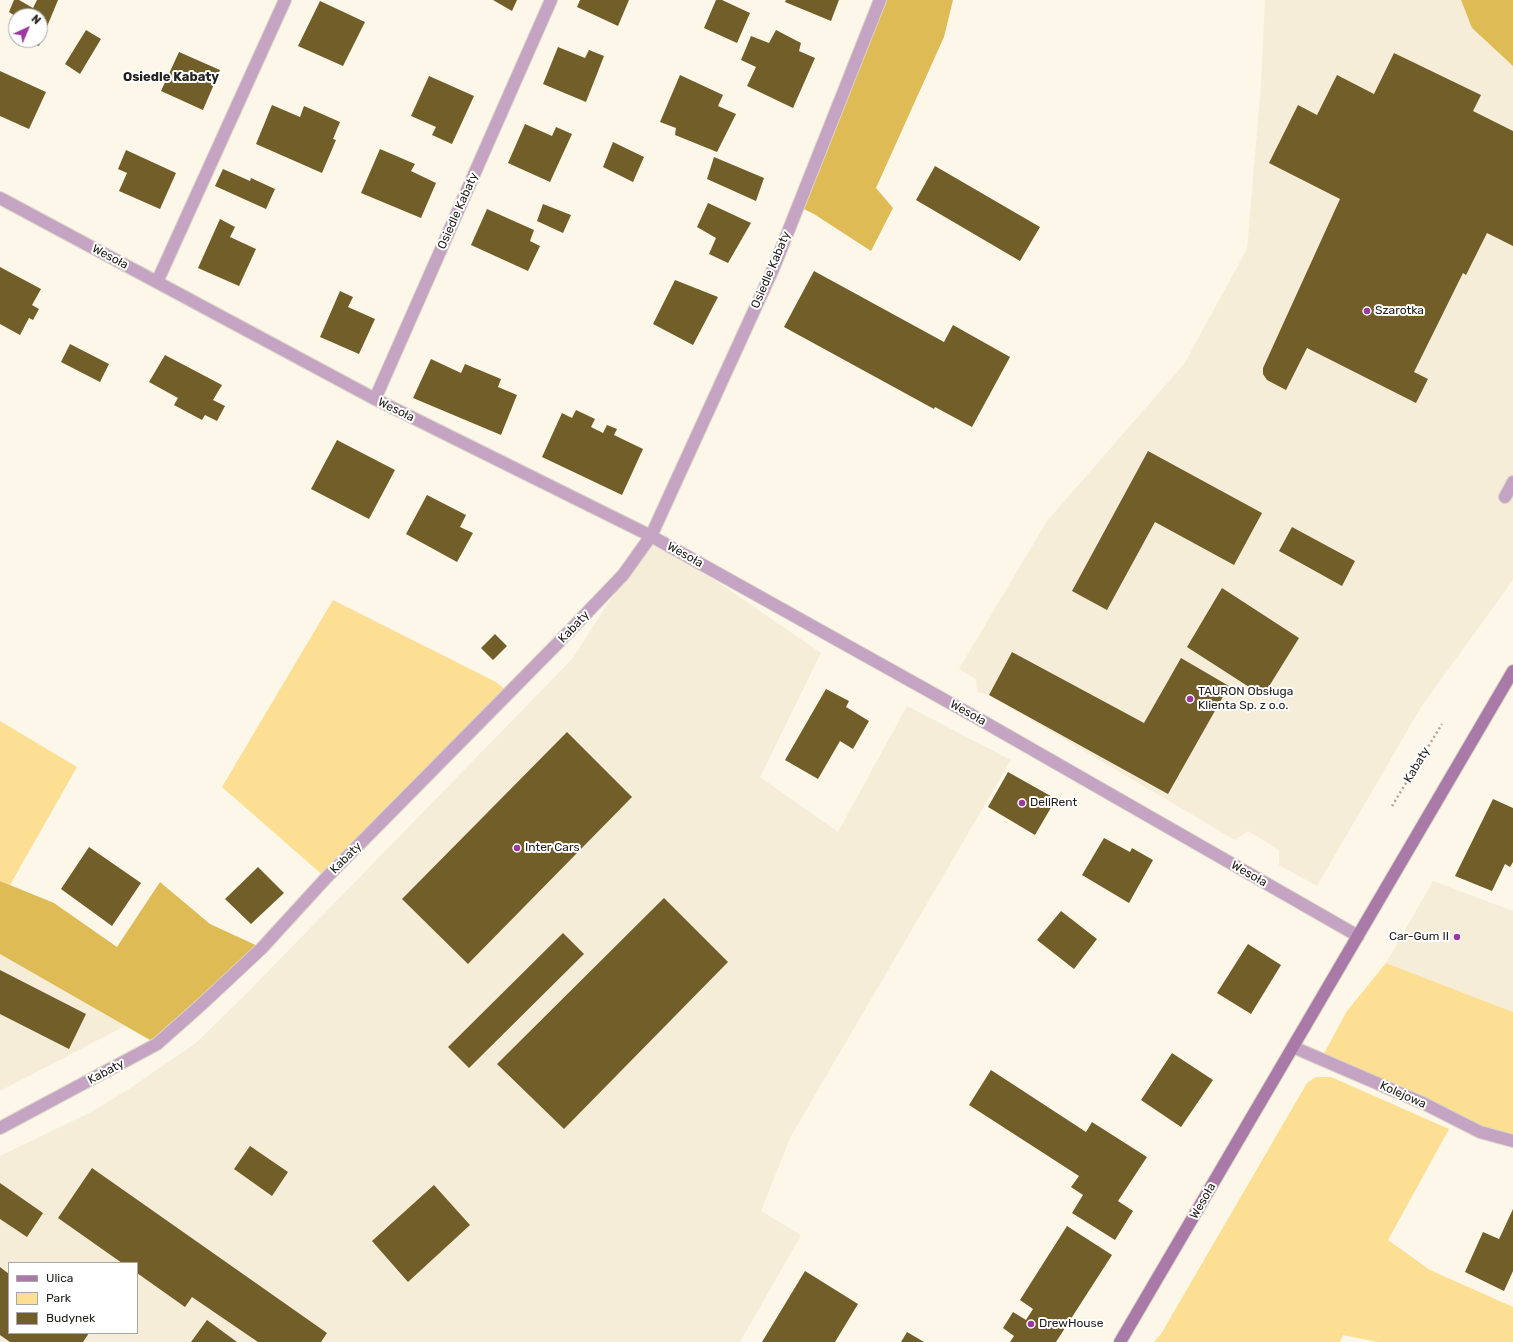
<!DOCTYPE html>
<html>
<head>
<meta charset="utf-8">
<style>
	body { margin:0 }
	#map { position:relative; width:1513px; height:1342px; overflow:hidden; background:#fdf7e9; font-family:Rubik,sans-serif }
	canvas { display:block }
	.legend { position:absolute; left:8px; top:1262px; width:130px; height:72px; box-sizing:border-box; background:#fff; border:1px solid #a7a7a5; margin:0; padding:5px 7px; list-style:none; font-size:12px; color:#24221d }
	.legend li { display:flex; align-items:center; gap:8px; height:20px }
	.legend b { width:20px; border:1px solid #a7a7a5 }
	.north { position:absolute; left:8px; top:8px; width:40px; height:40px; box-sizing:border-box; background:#fff; border:1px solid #a7a7a5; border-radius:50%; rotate:44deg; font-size:11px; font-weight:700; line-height:16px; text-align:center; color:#24221d }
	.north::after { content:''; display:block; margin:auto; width:14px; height:18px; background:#9c389e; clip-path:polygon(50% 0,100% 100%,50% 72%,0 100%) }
</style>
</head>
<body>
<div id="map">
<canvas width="1513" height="1342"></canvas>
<ul class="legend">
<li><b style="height:5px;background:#a97aa8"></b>Ulica</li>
<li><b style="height:11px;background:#fcdf93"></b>Park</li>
<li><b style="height:11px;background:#715e28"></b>Budynek</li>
</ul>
<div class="north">N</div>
</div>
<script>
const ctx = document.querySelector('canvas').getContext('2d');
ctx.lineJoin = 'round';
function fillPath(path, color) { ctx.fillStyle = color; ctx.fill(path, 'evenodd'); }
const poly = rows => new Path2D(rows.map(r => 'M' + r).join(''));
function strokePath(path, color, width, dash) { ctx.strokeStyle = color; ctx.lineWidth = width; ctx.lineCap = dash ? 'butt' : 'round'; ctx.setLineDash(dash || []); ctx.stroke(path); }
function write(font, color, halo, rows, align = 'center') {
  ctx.font = font + ' Rubik,sans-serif'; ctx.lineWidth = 4; ctx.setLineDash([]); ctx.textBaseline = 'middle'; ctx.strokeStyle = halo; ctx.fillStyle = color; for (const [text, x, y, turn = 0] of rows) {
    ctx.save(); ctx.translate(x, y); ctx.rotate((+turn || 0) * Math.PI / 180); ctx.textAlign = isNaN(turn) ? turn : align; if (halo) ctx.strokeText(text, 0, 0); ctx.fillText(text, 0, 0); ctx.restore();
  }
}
fillPath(poly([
	[1265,0,1461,0,1472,28,1513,66,1513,580,1421,707,1317,886,1279,865,1279,850,1248,831,1235,840,989,695,977,692,976,679,959,669,1047,521,1184,364,1247,249,1261,84],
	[651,536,821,653,760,777,838,832,907,706,1011,760,791,1136,761,1211,801,1235,740,1342,0,1342,0,1156,91,1112,126,1091,196,1043,246,994,573,658],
	[9,1263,137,1263,137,1333,9,1333],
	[1433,881,1513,911,1513,1012,1386,963],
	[0,954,125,1026,0,1091]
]), '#f5edd8');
fillPath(poly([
	[333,600,496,682,509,693,326,878,222,787],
	[0,721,77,767,10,885,0,881],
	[1386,963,1513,1012,1513,1141,1321,1059,1347,1011],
	[1316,1077,1331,1077,1449,1129,1388,1240,1430,1270,1513,1307,1513,1342,1378,1342,1343,1335,1340,1342,1154,1342,1161,1334,1307,1083]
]), '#fcdf93');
fillPath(poly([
	[880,0,953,0,944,37,876,188,893,208,871,251,814,214,798,206],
	[1461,0,1513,0,1513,66,1472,28],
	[0,881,54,903,117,947,160,882,210,924,262,948,157,1044,0,954]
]), '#dfbb55');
fillPath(poly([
	[14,0,19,0,33,8,37,0,58,0,39,46,24,40,40,40,40,16,15,16,9,12],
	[493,0,517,0,512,11],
	[580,0,629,0,618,26,577,7],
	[716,0,722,0,750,13,737,43,704,28],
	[786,0,839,0,831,21,785,2],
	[320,1,365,22,343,66,298,46],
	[86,30,101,39,80,74,65,64],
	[776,30,801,43,799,51,815,58,793,108,747,86,756,67,741,60,751,36,769,43],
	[558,47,585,58,589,50,604,56,586,102,543,84],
	[179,52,220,70,203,110,161,91],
	[1394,53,1481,95,1473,111,1513,131,1513,246,1487,233,1466,275,1463,273,1414,372,1428,379,1416,403,1307,348,1286,390,1267,380,1263,374,1263,368,1340,199,1269,163,1298,105,1317,115,1337,75,1374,94],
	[0,71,46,92,29,129,0,116],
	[680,75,723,95,718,106,736,114,717,152,675,135,676,128,660,122],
	[429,76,474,96,452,144,432,135,436,127,411,116],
	[272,105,300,117,304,106,340,122,333,139,336,140,322,173,256,144],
	[525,124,552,136,556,127,572,134,550,182,508,163],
	[613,142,644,157,633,182,603,167],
	[380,149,415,164,411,171,436,183,421,218,361,193],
	[126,150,176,173,160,209,119,191,127,173,118,169],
	[714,157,764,178,756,201,707,179],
	[935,166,1040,227,1020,261,916,200],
	[223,169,250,181,251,178,275,189,266,209,215,186],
	[708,203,751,223,728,263,709,254,716,238,697,227],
	[543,204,571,215,563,233,537,221],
	[487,209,534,230,530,241,540,246,528,271,471,245],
	[220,219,235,227,230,237,256,249,239,286,198,268],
	[0,267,41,289,32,305,39,309,33,320,29,318,20,335,0,324],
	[814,271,944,342,953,325,1010,357,972,427,935,407,934,409,784,327],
	[675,280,718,297,693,345,653,324],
	[340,291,353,297,348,307,375,319,359,354,320,337],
	[70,344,109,364,100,382,61,362],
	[165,355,222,385,213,400,225,406,217,421,205,415,202,420,174,405,178,398,149,382],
	[431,359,461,373,465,364,501,379,498,387,517,395,501,435,413,398],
	[576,410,595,419,591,427,603,433,607,425,617,429,614,435,643,449,622,495,542,457,562,413,572,418],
	[337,440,395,470,369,519,311,489],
	[1148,451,1262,513,1234,565,1155,522,1107,610,1072,591],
	[427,495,466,515,460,527,473,533,457,562,406,534],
	[1292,527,1355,561,1342,586,1279,551],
	[1222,588,1299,638,1263,696,1187,647],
	[495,634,507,646,493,660,481,648],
	[1012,652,1144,723,1181,658,1229,686,1168,794,989,695],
	[826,689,849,701,846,707,869,721,853,749,840,741,818,779,785,760],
	[567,732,632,797,468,964,402,899],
	[1008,772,1056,799,1035,835,988,807],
	[1493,799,1513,808,1513,862,1510,867,1505,864,1492,891,1455,876],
	[1104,838,1130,852,1132,848,1153,860,1129,903,1082,875],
	[89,847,141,883,112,926,61,889],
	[258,867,284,893,251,924,225,899],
	[664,898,728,962,564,1129,497,1064],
	[1061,911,1097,939,1074,969,1037,940],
	[563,933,584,954,469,1068,448,1047],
	[1248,944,1281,965,1251,1014,1217,993],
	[0,970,86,1014,69,1049,0,1014],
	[1172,1053,1213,1080,1181,1127,1141,1100],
	[991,1070,1086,1132,1092,1122,1147,1157,1118,1201,1133,1211,1115,1240,1072,1213,1083,1195,1071,1187,1079,1176,969,1105],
	[250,1146,288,1172,272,1196,234,1169],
	[92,1168,327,1333,321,1342,258,1342,192,1297,185,1307,137,1273,137,1263,122,1263,58,1218],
	[0,1183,43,1213,27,1237,0,1219],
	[434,1185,470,1225,408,1282,372,1241],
	[1513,1209,1513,1271,1504,1291,1465,1272,1483,1232,1499,1239],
	[1067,1226,1112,1255,1056,1342,1010,1342,1014,1336,1003,1328,1013,1312,1026,1320,1033,1309,1020,1300],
	[0,1267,9,1274,9,1333,89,1333,83,1342,10,1342,0,1335],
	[805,1271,858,1304,835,1342,762,1342],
	[207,1320,237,1342,191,1342],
	[907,1332,924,1342,901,1342]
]), '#715e28');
const lane = poly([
	[1505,497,1513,482],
	[651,536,774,267,880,0]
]);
const street = poly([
	[0,198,375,399,651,536,986,723,1358,936],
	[157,282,285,0],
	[375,399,551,0],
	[1293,1047,1425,1104,1480,1132,1513,1141],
	[0,1128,157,1044,201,1005,262,948,326,878,558,643,623,575,651,536]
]);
const secondary = poly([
	[1120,1342,1513,671]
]);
strokePath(lane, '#dad5c8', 14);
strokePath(street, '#dad5c8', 14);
strokePath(secondary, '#dad5c8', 14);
strokePath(poly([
	[1392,806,1442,724]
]), '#aba69c', 2.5, [2, 3]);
strokePath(lane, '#c4a3c3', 12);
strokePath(street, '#c4a3c3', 12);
strokePath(secondary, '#a97aa8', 12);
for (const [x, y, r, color] of [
	[1367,311,4,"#9c389e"],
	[1190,699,4,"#9c389e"],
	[1022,803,4,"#9c389e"],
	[517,848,4,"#9c389e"],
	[1457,937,4,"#9c389e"],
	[1031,1324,4,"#9c389e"]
]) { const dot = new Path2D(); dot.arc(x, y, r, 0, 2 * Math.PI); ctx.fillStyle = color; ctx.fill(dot); strokePath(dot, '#fff', 1.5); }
write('12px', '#24221d', '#fff', [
	["Osiedle Kabaty",458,211,-66],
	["Wesoła",110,257,28],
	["Osiedle Kabaty",771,270,-67],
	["Wesoła",396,410,26],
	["Wesoła",685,555,29],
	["Kabaty",574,627,-47],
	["Wesoła",968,713,29],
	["Kabaty",1417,765,-59],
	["Kabaty",346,858,-45],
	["Wesoła",1249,874,30],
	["Kabaty",106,1072,-28],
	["Kolejowa",1403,1095,24],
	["Wesoła",1203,1201,-60]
]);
write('12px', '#24221d', '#fff', [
	["Szarotka",1375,311],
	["TAURON Obsługa",1198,692],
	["Klienta Sp. z o.o.",1198,706],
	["DellRent",1030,803],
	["Inter Cars",525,848],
	["Car-Gum II",1449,937,"right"],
	["DrewHouse",1039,1324]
], 'left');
write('bold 13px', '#24221d', '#fff', [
	["Osiedle Kabaty",171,77]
]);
</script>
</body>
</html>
